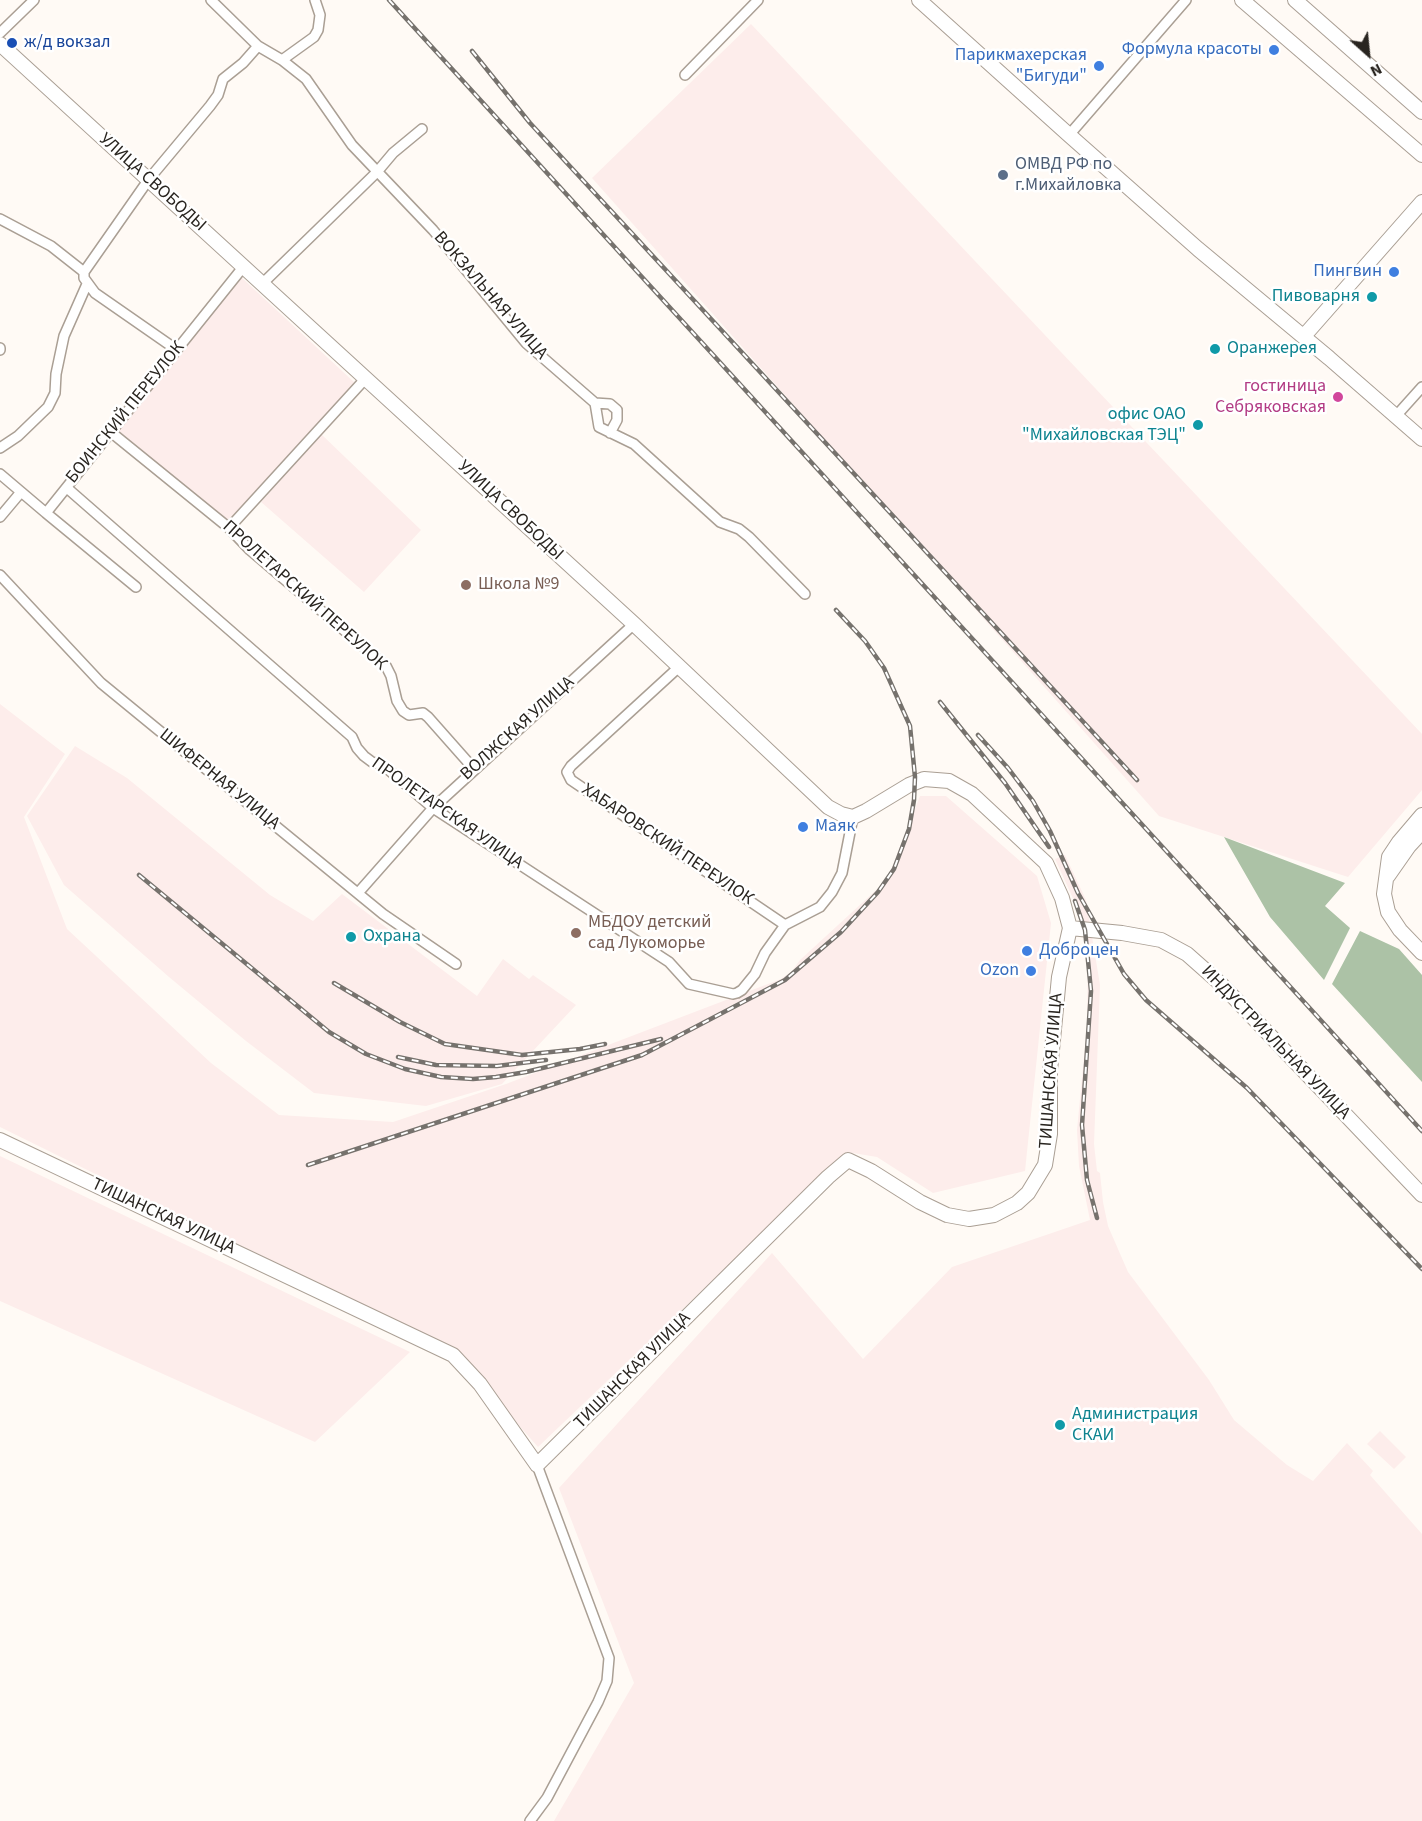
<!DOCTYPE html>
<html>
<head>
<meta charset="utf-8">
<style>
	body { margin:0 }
	#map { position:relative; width:1422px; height:1821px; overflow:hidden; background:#fffaf5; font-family:"Source Sans 3",sans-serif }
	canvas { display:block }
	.north { position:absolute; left:1338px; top:24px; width:60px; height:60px; -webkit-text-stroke:4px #fff; paint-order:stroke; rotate:153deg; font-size:16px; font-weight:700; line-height:24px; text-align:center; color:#292520 }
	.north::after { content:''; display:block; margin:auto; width:21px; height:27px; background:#292520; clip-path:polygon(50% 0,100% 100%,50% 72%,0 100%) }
</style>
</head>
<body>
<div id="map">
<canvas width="1422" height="1821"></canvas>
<div class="north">N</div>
</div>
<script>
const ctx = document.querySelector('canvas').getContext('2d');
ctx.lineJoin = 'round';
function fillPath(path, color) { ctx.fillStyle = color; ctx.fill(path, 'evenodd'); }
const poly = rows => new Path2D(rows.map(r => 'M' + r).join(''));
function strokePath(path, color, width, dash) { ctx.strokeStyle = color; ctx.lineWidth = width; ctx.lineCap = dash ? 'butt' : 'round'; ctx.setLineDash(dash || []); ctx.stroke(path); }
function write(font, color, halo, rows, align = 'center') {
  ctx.font = font + ' "Source Sans 3",sans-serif'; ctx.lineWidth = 5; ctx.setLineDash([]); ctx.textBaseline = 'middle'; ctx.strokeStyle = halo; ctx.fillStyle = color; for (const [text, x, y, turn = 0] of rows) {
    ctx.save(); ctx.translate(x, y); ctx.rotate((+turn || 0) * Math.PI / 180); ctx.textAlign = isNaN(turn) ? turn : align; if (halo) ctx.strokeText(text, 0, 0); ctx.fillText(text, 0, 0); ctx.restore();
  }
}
fillPath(poly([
	[751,24,1422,734,1422,790,1348,877,1159,816,592,178],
	[241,277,356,384,228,522,118,430,160,376],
	[321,434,421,530,364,592,261,502],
	[0,704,65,754,24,817,67,929,211,1063,279,1115,393,1122,506,1084,781,979,792,971,800,960,887,880,920,796,946,796,1037,876,1051,923,1025,1171,933,1193,877,1157,847,1152,538,1447,451,1349,0,1127],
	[75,746,127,778,270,895,313,921,342,894,477,996,503,959,529,979,533,975,576,1005,502,1084,426,1106,314,1093,246,1041,169,977,64,885,27,816],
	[1065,855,1086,900,1100,985,1094,1144,1097,1171,1100,1173,1103,1202,1108,1226,1128,1272,1209,1380,1234,1420,1287,1465,1313,1481,1347,1443,1373,1471,1370,1475,1422,1534,1422,1821,554,1821,634,1683,559,1488,772,1253,863,1359,952,1267,1090,1220,1079,1166,1077,1130,1087,1026,1088,954,1076,905,1055,859],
	[0,1157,0,1156,410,1352,315,1442,0,1301],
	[1380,1431,1406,1457,1394,1469,1367,1444]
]), '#fdedeb');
fillPath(poly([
	[1224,837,1345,883,1325,906,1350,928,1324,980,1270,917],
	[1360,931,1399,949,1422,975,1422,1082,1332,984]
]), '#acc2a6');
const street = poly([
	[211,0,258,46,282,60,306,79,352,145,433,230,526,343,595,403,599,427,634,444,720,522,739,529,749,537,805,594],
	[0,33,34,0],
	[282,60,314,37,318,30,320,15,315,0],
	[685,75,758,0],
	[1069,135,1186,0],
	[0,219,51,246,84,272,84,278,95,293,177,350],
	[84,272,149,179,210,106,218,95,223,79,243,63,258,46],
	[263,283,377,172,393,153,422,129],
	[0,348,0,350],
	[595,403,610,404,617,410,617,420,610,433],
	[1396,416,1422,387],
	[112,433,229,528,250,550,386,666,391,676,397,701,403,711,409,715,423,713,428,717,474,769],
	[0,448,18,436,48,407,55,393,56,374,64,336,87,284],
	[0,474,46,513,244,266],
	[67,488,352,737,357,748,364,756,372,762,383,765,433,808,669,962,689,984,733,994,737,993,742,990,755,974,765,953,785,925],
	[46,513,136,587],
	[0,517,21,492],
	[229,528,366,378],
	[0,575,101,683,383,914,456,964],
	[679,667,571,766,567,772,571,780,785,925,820,907,832,892,842,873,853,817],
	[358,893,433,808,634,624],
	[530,1821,547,1798,598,1702,607,1681,609,1658,537,1465]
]);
const secondary = poly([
	[919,0,1069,135,1198,249,1329,358,1422,439],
	[1242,0,1422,155],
	[1295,0,1422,112],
	[0,44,634,624,828,807,841,814,853,817,866,811,909,785,924,779,949,781,972,794,1046,863,1062,898,1070,928,1059,977,1050,1071,1050,1134,1045,1165,1028,1193,1017,1203,994,1215,969,1219,947,1215,920,1202,871,1171,848,1160,828,1177,537,1465,480,1384,453,1355,0,1140],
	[1304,336,1422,202],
	[1422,815,1399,842,1389,857,1384,894,1388,912,1400,930,1422,953],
	[1388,876,1409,846,1422,832],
	[1070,928,1122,933,1161,940,1187,954,1222,985,1422,1195]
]);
strokePath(street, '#aa9f94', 12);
strokePath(secondary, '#aa9f94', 16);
strokePath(street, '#fff', 9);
strokePath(secondary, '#fff', 14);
const rail = poly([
	[389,0,1422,1131],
	[472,51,530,123,1137,780],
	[940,702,1005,783,1049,847],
	[978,735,1008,768,1033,801,1050,831,1078,893,1124,974,1146,1000,1247,1088,1422,1269],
	[139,875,329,1032,366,1054,405,1069,441,1077,473,1079,496,1077,526,1072,661,1039],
	[1075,901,1085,930,1091,991,1082,1125,1087,1180,1097,1218],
	[334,983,400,1022,445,1044,522,1055,580,1049,605,1044],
	[398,1057,436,1065,497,1066,546,1060],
	[308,1165,642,1055,785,980,841,932,878,892,894,869,909,829,914,800,915,777,910,726,884,668,865,641,836,610]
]);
strokePath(rail, '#76726d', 4.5);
strokePath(rail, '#fff', 2, [7]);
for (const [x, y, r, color] of [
	[12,43,6,"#1a4fb4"],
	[1274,50,6,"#3f7fe0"],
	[1099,66,6,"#3f7fe0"],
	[1003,175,6,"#5c6f8a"],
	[1394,272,6,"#3f7fe0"],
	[1372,297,6,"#0f9aa8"],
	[1215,349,6,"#0f9aa8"],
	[1338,397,6,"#d1479c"],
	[1198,425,6,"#0f9aa8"],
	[466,585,6,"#8d6e63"],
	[803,827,6,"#3f7fe0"],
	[576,933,6,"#8d6e63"],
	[351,937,6,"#0f9aa8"],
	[1027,951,6,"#3f7fe0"],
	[1031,971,6,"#3f7fe0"],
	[1060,1425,6,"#0f9aa8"]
]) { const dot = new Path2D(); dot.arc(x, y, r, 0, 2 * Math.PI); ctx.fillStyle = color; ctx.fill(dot); strokePath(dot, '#fff', 2); }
write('18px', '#164399', '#fff', [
	["ж/д вокзал",24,43]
], 'left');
write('18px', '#366cbe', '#fff', [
	["Формула красоты",1262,50],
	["Парикмахерская",1087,56],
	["\"Бигуди\"",1087,77],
	["Пингвин",1382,272],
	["Mаяк",815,827,"left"],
	["Доброцен",1039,951,"left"],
	["Ozon",1019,971]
], 'right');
write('18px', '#4e5e75', '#fff', [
	["ОМВД РФ по",1015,165],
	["г.Михайловка",1015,186]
], 'left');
write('18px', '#292520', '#fff', [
	["УЛИЦА СВОБОДЫ",152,183,42],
	["ВОКЗАЛЬНАЯ УЛИЦА",490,296,49],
	["БОИНСКИЙ ПЕРЕУЛОК",126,413,-51],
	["УЛИЦА СВОБОДЫ",510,511,43],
	["ПРОЛЕТАРСКИЙ ПЕРЕУЛОК",304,596,42],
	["ВОЛЖСКАЯ УЛИЦА",518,729,-42],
	["ШИФЕРНАЯ УЛИЦА",219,780,39],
	["ПРОЛЕТАРСКАЯ УЛИЦА",447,814,35],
	["ХАБАРОВСКИЙ ПЕРЕУЛОК",667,845,34],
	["ИНДУСТРИАЛЬНАЯ УЛИЦА",1275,1043,46],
	["ТИШАНСКАЯ УЛИЦА",1052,1071,-86],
	["ТИШАНСКАЯ УЛИЦА",163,1217,25],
	["ТИШАНСКАЯ УЛИЦА",633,1371,-45]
]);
write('18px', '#0d838f', '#fff', [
	["Пивоварня",1360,297,"right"],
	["Оранжерея",1227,349],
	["офис ОАО",1186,415,"right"],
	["\"Михайловская ТЭЦ\"",1186,436,"right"],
	["Охрана",363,937],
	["Администрация",1072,1415],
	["СКАИ",1072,1436]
], 'left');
write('18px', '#b23c85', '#fff', [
	["гостиница",1326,387],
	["Себряковская",1326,408]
], 'right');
write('18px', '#785e54', '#fff', [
	["Школа №9",478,585],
	["МБДОУ детский",588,923],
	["сад Лукоморье",588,944]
], 'left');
</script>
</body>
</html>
